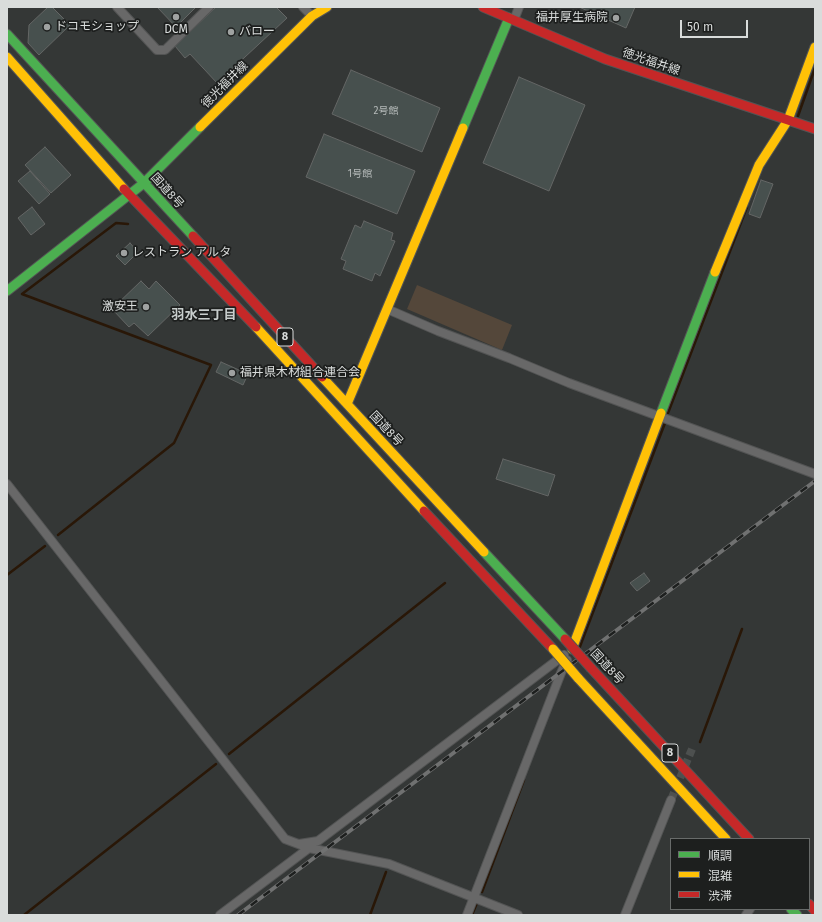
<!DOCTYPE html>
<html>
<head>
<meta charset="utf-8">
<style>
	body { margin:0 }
	#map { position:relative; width:822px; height:922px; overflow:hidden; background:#343736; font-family:"Fira Sans","Noto Sans JP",sans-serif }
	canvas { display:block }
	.frame { position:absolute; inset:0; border:8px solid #d9dcdb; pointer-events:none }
	.legend { position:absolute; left:670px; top:838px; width:140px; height:72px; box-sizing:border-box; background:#1d1f1e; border:1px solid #686b6a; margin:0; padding:5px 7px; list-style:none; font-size:12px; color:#d9dcdb }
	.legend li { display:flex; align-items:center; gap:8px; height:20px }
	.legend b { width:20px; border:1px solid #686b6a }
	.scale { position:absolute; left:680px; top:20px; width:68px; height:18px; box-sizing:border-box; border:2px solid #d9dcdb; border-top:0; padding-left:5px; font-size:12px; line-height:14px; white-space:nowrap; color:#d9dcdb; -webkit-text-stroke:3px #1d1f1e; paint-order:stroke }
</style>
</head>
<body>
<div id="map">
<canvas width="822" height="922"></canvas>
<div class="frame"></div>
<ul class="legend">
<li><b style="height:5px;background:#4caf50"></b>順調</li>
<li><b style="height:5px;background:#ffc107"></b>混雑</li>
<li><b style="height:5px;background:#c62828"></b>渋滞</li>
</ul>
<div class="scale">50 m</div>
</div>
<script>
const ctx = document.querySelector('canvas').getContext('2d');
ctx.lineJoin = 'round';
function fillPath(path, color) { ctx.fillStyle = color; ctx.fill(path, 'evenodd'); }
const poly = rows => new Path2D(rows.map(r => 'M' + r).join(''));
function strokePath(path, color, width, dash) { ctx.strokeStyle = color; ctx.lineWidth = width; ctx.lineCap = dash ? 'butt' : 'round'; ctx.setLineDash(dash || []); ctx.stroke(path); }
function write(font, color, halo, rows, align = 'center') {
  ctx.font = font + ' "Fira Sans","Noto Sans JP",sans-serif'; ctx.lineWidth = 3.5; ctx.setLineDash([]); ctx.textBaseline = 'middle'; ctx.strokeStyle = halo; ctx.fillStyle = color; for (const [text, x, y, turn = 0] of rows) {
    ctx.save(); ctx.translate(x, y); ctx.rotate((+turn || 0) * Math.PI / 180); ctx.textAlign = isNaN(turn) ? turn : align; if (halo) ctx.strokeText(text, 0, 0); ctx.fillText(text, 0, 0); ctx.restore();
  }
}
fillPath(poly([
	[417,285,512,325,502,350,407,309]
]), '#54473a');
strokePath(poly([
	[798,116,815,68],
	[668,413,747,207],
	[58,535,174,443,211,365,22,294,116,223,128,224],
	[7,575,45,546],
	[579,649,665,423],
	[700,742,742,629],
	[229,754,445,583],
	[482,892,524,780],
	[24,915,216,764],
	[370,915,386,872],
	[472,915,477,903]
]), '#291707', 2.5);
const building = poly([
	[48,7,52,7,70,25,39,55,28,43,29,25,48,7],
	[157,7,196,7,176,27,157,7],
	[216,7,276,7,287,18,217,83,190,54,185,58,175,46,216,7],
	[579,7,635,7,626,28,579,7],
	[351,70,440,108,422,152,332,114,351,70],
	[519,77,585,105,549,191,483,163,519,77],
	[324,134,415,171,397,214,306,177,324,134],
	[45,147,71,175,51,193,25,165,45,147],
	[30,171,50,194,39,204,18,181,30,171],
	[761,180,773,184,760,218,749,214,761,180],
	[32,207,45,224,31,235,18,218,32,207],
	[364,221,393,233,391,240,395,241,380,276,375,273,372,281,343,269,346,261,341,259,355,225,361,228,364,221],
	[130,243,138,252,125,265,116,256,130,243],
	[141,281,149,289,156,281,180,305,148,336,134,323,129,327,112,309,141,281],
	[221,362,248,374,243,385,216,372,221,362],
	[503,459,555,475,548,496,496,479,503,459],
	[644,573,650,581,637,591,630,583,644,573]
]);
fillPath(building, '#47504e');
strokePath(building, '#646665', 1);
strokePath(poly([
	[671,800,692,749]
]), '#4d504f', 8, [8, 4]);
const street = poly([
	[117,7,157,50,165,50,209,7],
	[303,7,312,16],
	[514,20,519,7],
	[387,309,438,331,509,358,569,383,815,474],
	[7,484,285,839,309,848,389,864,518,915],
	[299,844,318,841,564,655],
	[220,915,309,848],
	[467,915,561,673,567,660],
	[625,915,671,800],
	[746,915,750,909]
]);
const fast = poly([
	[7,34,193,236],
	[463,128,509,18],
	[7,291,144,183,200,127],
	[661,413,715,272],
	[484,552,565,639],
	[791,909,797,915]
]);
const slow = poly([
	[7,57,124,189],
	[200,127,312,16,327,7],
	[715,272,759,165,788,120,815,47],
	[256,327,424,511],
	[322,377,484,552],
	[347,404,463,128],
	[572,649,661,413],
	[578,678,726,839]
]);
const jam = poly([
	[483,7,605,59,815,129],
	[124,189,256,327],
	[193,236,322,377],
	[424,511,553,649],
	[591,668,749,839],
	[809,904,815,911]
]);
strokePath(street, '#535454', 10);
strokePath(fast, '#535454', 11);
strokePath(slow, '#535454', 11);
strokePath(jam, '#535454', 11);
strokePath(street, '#686868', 8);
strokePath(fast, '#4caf50', 9);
strokePath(slow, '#ffc107', 9);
strokePath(jam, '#c62828', 9);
const rail = poly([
	[238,915,815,481]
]);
strokePath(rail, '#707171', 4);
strokePath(rail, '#1d1f1e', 2.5, [8]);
const slowBridge = poly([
	[553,649,578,678]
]);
const jamBridge = poly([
	[565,639,591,668]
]);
strokePath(slowBridge, '#535454', 11, []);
strokePath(jamBridge, '#535454', 11, []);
strokePath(slowBridge, '#ffc107', 9);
strokePath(jamBridge, '#c62828', 9);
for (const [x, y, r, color] of [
	[176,17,4,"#9fa2a1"],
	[616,18,4,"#9fa2a1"],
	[47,27,4,"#9fa2a1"],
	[231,32,4,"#9fa2a1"],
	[124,253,4,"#9fa2a1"],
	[146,307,4,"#9fa2a1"],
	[232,373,4,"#9fa2a1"]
]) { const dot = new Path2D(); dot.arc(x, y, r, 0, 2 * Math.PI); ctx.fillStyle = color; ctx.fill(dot); strokePath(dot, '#1d1f1e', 1.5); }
write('10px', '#b4b9b8', null, [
	["2号館",386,111],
	["1号館",360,174]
]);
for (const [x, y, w] of [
	[285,337,16],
	[670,753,16]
]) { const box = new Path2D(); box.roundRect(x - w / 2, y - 9, w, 18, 3); ctx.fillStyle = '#1d1f1e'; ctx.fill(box); strokePath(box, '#d9dcdb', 1); }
write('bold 11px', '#d9dcdb', null, [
	["8",285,337],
	["8",670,753]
]);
write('12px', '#d9dcdb', '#1d1f1e', [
	["福井厚生病院",608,18,"right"],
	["ドコモショップ",55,27],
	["DCM",176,30,"center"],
	["バロー",239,32],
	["レストラン アルタ",132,253],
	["激安王",138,307,"right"],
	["福井県木材組合連合会",240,373]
], 'left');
write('12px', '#d9dcdb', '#1d1f1e', [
	["徳光福井線",651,62,19],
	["徳光福井線",225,85,-45],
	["国道8号",167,191,48],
	["国道8号",386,429,47],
	["国道8号",607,667,47]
]);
write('bold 13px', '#c8cecd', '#1d1f1e', [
	["羽水三丁目",204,315]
]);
</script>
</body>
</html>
